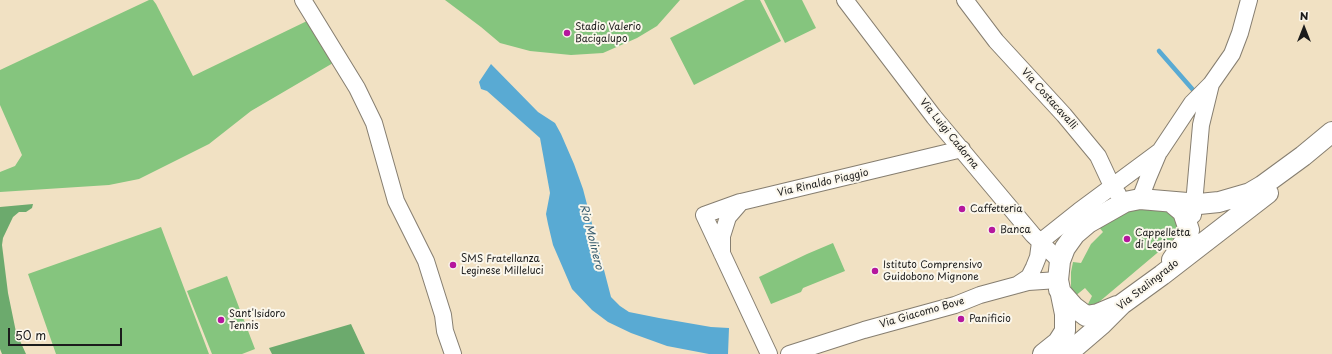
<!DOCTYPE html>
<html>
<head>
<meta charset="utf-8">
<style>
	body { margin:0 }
	#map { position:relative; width:1332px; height:354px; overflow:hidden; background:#f1e1c3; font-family:"Playpen Sans",sans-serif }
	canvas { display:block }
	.north { position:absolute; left:1284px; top:8px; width:40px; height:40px; -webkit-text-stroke:3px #fbf7ec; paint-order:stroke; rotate:0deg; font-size:11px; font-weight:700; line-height:16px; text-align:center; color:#1c1c1c }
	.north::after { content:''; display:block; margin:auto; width:14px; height:18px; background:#1c1c1c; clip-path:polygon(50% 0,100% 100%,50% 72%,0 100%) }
	.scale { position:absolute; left:8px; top:328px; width:114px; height:18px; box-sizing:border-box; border:2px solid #1c1c1c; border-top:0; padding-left:5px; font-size:12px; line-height:14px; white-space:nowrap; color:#1c1c1c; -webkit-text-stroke:3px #fbf7ec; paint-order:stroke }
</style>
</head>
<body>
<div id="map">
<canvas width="1332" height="354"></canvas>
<div class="north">N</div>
<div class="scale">50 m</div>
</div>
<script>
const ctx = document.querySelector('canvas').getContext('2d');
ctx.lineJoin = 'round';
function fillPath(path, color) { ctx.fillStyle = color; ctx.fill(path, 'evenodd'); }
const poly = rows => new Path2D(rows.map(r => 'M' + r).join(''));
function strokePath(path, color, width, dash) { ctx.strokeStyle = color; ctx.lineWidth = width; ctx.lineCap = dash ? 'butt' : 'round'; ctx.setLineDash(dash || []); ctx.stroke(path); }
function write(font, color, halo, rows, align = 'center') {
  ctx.font = font + ' "Playpen Sans",sans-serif'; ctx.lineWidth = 4; ctx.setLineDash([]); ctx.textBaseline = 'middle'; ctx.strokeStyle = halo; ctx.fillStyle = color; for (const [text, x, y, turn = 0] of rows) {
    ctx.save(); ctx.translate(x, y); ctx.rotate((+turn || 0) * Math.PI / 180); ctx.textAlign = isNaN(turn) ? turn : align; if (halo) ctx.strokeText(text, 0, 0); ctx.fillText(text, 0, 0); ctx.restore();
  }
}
fillPath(poly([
	[149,0,153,0,156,4,193,76,307,21,333,63,251,111,209,144,139,179,109,185,0,192,0,172,15,166,22,155,0,105,0,70],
	[445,0,680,0,657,26,637,38,603,53,571,55,530,51,500,43,481,27],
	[745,0,760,0,781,41,694,85,670,38],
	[764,0,802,0,816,28,785,43],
	[1158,206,1180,217,1178,234,1169,243,1099,302,1086,308,1092,296,1085,288,1074,297,1071,288,1071,272,1073,262,1081,263,1091,244,1103,232,1098,226,1127,211],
	[161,227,209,354,56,354,28,274],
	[833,243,845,271,803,288,801,292,771,304,759,277,807,254],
	[227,276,255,349,242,354,212,354,187,291]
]), '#85c57e');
fillPath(poly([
	[33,204,32,208,26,212,19,212,13,217,3,238,2,245,8,293,16,332,26,354,2,354,0,349,0,207],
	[351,324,365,354,272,354,269,348]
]), '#6caa6d');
fillPath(poly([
	[491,64,538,112,555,123,561,134,574,164,583,189,611,297,620,306,629,312,659,318,711,327,729,328,728,354,709,354,667,346,631,333,608,322,592,310,572,289,553,245,548,224,546,214,550,193,540,138,487,91,481,89,479,82]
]), '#59aad3');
strokePath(poly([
	[1159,51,1194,91]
]), '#59aad3', 4.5);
const minor = poly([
	[303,0,357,88,374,123,396,201,426,261,443,315,445,331,453,354],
	[845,0,934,117,1033,235,1060,261],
	[965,0,996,41,1064,115,1098,156,1112,186,1118,194],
	[1140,199,1148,178,1159,152],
	[740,202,704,215,769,354],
	[1193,215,1201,125,1211,84],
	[722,254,722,236,728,217,741,202,962,149],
	[1017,285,1029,277,1034,267,1038,257,1040,242,1079,211,1160,151,1192,103,1211,84,1232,54,1240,33,1249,0],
	[789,354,864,330,955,305,980,295,1028,282,1058,280]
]);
const major = poly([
	[1171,202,1183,212,1189,230,1187,238,1172,260],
	[1059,290,1074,307,1086,316,1098,314,1117,306],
	[1043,354,1058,342,1065,331,1065,314,1058,280,1060,261,1065,248,1075,234,1088,223,1125,202,1140,199,1199,204,1219,202,1250,193,1262,186,1303,156,1332,132],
	[1067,354,1101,325,1122,304,1162,275,1268,193]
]);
strokePath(minor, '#867e70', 18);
strokePath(major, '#867e70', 22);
strokePath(minor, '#fff', 16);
strokePath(major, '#fff', 20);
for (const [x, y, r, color] of [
	[567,33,4,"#b5179e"],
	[962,209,4,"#b5179e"],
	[992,230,4,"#b5179e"],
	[1127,239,4,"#b5179e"],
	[453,265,4,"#b5179e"],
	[875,271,4,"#b5179e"],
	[961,319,4,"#b5179e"],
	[221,320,4,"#b5179e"]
]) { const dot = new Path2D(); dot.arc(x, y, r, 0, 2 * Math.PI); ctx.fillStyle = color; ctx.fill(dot); strokePath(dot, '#fbf7ec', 1.5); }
write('10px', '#1c1c1c', '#fbf7ec', [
	["Stadio Valerio",575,27],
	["Bacigalupo",575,39],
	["Caffetteria",970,209],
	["Banca",1000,230],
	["Cappelletta",1135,233],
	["di Legino",1135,245],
	["SMS Fratellanza",461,259],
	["Leginese Milleluci",461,271],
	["Istituto Comprensivo",883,265],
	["Guidobono Mignone",883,277],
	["Sant'Isidoro",229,314],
	["Tennis",229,326],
	["Panificio",969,319]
], 'left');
write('10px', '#1c1c1c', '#fbf7ec', [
	["Via Costacavalli",1049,99,48],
	["Via Luigi Cadorna",949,134,51],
	["Via Rinaldo Piaggio",823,183,-13],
	["Via Stalingrado",1148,285,-38],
	["Via Giacomo Bove",922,313,-16]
]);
write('italic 11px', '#375c6e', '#fbf7ec', [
	["Rio Molinero",591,237,76]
]);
</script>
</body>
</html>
